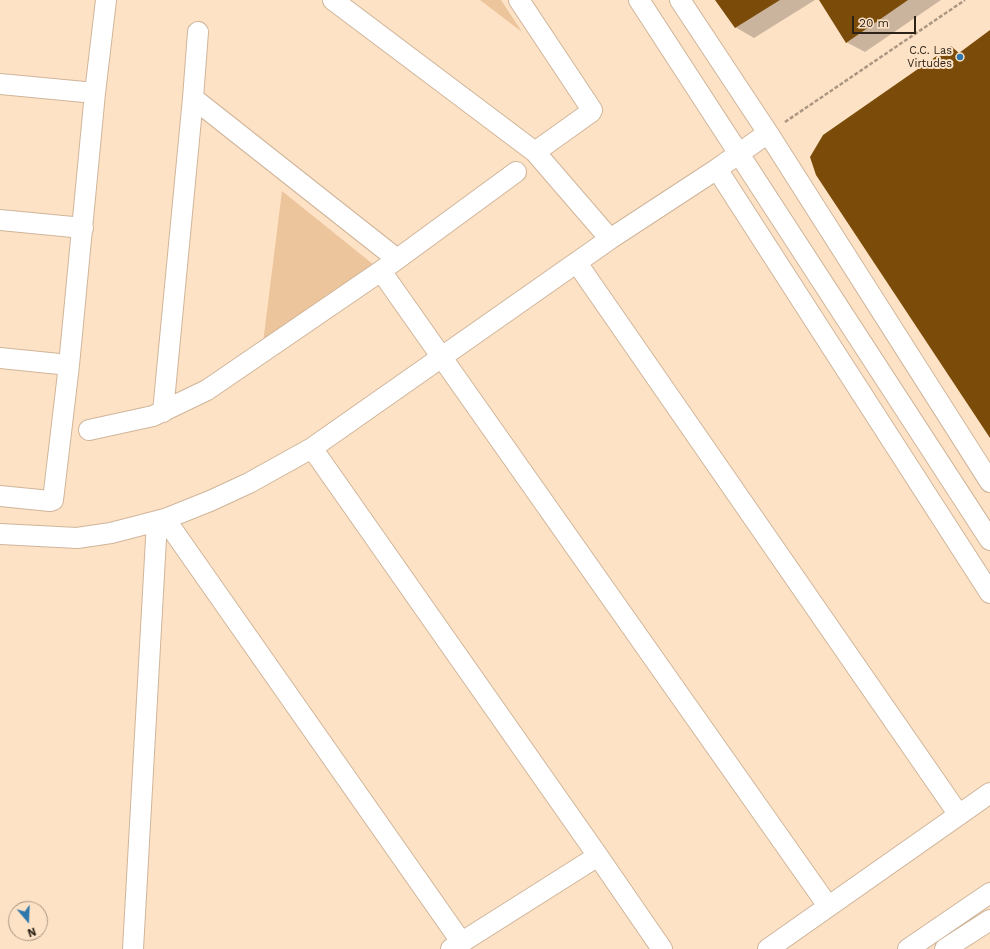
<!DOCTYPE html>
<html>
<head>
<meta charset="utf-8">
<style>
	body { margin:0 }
	#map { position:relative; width:990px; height:949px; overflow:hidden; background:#fde2c6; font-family:"Work Sans",sans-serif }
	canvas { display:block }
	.north { position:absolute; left:8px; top:901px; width:40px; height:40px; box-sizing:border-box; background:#fde2c6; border:1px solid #aa9680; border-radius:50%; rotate:161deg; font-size:11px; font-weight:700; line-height:16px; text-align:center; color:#2d2318 }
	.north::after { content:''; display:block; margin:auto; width:14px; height:18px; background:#2e77ab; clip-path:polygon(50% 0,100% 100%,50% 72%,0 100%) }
	.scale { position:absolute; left:852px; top:16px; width:64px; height:18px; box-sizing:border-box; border:2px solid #2d2318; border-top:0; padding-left:5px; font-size:12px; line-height:14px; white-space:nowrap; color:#2d2318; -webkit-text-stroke:3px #fde2c6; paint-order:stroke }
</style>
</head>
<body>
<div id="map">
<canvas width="990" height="949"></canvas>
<div class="north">N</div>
<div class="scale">20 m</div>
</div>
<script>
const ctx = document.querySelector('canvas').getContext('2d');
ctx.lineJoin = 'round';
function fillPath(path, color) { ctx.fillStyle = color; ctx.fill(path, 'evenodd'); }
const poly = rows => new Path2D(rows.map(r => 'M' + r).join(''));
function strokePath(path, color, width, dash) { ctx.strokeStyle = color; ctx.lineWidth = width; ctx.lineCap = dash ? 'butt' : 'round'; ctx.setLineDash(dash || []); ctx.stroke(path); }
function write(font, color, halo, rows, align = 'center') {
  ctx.font = font + ' "Work Sans",sans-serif'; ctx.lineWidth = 4; ctx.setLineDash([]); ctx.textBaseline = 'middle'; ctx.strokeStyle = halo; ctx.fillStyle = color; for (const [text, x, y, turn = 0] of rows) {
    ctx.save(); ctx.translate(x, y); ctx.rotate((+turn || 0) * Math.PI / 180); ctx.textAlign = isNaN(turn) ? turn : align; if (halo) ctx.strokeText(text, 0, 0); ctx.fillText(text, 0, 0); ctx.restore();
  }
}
fillPath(poly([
	[480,0,501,0,522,32],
	[282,191,374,265,263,343]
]), '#edc59c');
fillPath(poly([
	[717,0,815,0,754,38,735,27],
	[821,0,941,0,865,52,846,42]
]), '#0003');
fillPath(poly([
	[715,0,780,0,735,28],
	[819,0,908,0,846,43],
	[990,30,990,438,816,175,810,157,823,135,951,46,959,53]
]), '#7b4c09');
const minor = poly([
	[333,0,535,152,610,239],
	[519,0,592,110,591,112,535,152],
	[639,0,990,540],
	[680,0,768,133,990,482],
	[0,84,95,93],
	[193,98,397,259],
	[717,169,990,593],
	[0,220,83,228],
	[577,263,959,815],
	[381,271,828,906],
	[0,358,69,365],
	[163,412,193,98,198,32],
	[89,430,153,416,207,390,381,271,516,172],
	[312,448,598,856,662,949],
	[0,496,50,501,53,500,69,365,95,93,106,0],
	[165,519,462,943],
	[0,534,77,538,111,533,165,519,210,501,249,483,312,448,610,239,717,169,768,133],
	[133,949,157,521],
	[451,949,598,856],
	[768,949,990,793],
	[908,949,990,893],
	[945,949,990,920]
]);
strokePath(minor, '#cfb59a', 22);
strokePath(poly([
	[785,122,965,0]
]), '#ac9782', 2.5, [4, 2]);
strokePath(minor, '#fff', 20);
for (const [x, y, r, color] of [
	[960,57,4,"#2e77ab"]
]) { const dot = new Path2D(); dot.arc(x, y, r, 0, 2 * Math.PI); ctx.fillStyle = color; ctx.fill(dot); strokePath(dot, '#fde2c6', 1.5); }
write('11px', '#2d2318', '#fde2c6', [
	["C.C. Las",952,51],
	["Virtudes",952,64]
], 'right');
</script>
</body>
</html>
